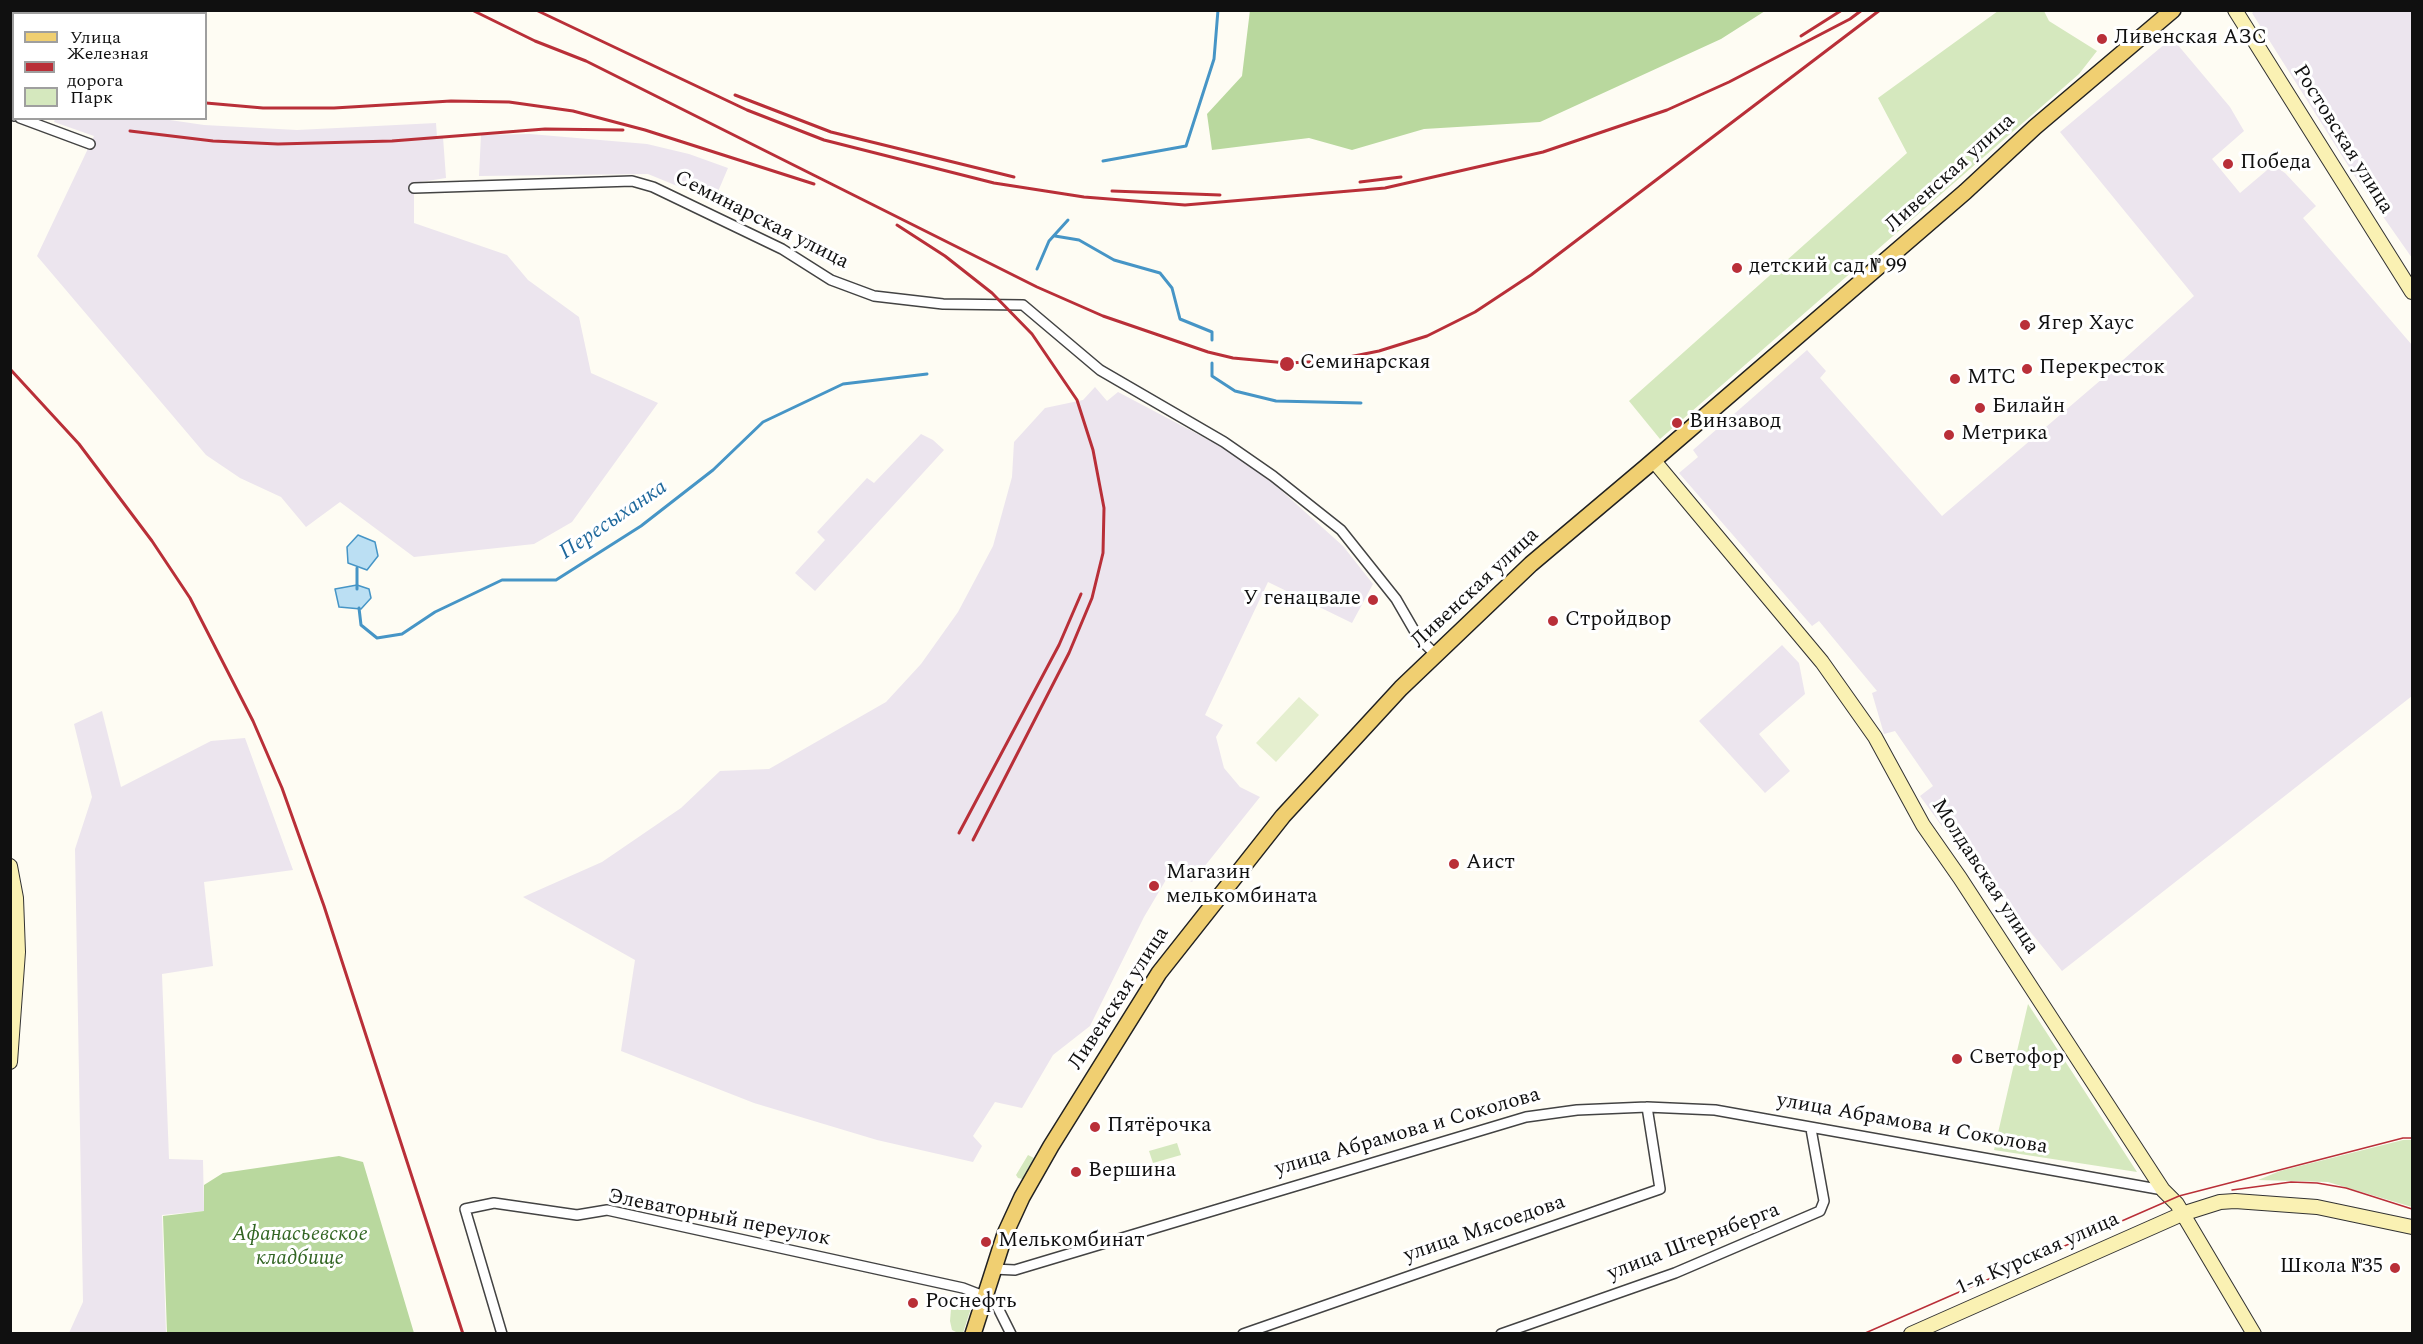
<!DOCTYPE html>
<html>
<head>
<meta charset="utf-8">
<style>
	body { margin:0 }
	#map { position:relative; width:2423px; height:1344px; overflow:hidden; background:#fefcf3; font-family:Spectral,serif }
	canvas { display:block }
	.frame { position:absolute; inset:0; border:12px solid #101010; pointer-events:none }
	.legend { position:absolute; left:12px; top:12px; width:195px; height:108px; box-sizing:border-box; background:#fff; border:2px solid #9f9f9f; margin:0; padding:8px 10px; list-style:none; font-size:18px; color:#101010 }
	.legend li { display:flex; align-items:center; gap:12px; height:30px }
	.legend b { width:30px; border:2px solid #9f9f9f }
</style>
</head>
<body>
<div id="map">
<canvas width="2423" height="1344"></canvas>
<div class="frame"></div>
<ul class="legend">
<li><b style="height:8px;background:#f0cf71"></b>Улица</li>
<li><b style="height:8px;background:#b92f38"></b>Железная дорога</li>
<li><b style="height:16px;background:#d5e8be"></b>Парк</li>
</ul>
</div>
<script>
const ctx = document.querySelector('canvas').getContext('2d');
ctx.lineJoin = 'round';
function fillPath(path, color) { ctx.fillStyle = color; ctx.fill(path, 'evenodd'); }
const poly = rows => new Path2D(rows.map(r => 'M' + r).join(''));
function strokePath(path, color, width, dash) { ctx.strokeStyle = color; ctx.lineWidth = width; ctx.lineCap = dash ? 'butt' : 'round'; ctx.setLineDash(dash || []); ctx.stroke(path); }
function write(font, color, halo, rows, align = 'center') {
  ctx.font = font + ' Spectral,serif'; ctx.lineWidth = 6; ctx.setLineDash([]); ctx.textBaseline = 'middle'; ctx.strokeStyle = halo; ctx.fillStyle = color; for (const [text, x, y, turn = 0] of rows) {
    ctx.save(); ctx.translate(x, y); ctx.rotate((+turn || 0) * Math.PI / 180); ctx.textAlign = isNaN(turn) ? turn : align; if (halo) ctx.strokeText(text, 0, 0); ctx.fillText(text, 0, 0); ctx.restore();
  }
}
fillPath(poly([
	[2256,10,2412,11,2412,258,2354,175,2252,13],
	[2172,38,2230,107,2244,131,2212,159,2240,193,2273,165,2285,173,2316,206,2303,218,2412,345,2412,696,2062,971,1999,893,1995,890,1990,892,1920,796,1933,786,1895,731,1884,734,1872,693,1877,691,1819,621,1812,626,1679,473,1698,457,1693,450,1807,350,1826,371,1820,378,1942,516,2102,379,2194,296,2060,132],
	[55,119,163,119,204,125,297,130,436,123,437,137,443,137,446,178,414,183,414,223,507,255,528,280,579,317,591,373,658,403,572,522,534,544,414,557,340,502,306,527,281,497,240,478,206,455,37,256,94,136,54,122],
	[530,134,647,144,689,154,728,168,714,201,648,174,479,176,481,135],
	[1095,387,1107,401,1118,392,1224,448,1265,476,1343,546,1373,584,1352,623,1268,582,1205,715,1223,725,1216,737,1224,768,1240,787,1260,797,1192,882,1170,873,1144,917,1090,1026,1053,1055,1022,1108,995,1102,973,1136,982,1146,973,1162,877,1140,754,1103,621,1051,635,960,523,897,602,862,681,808,720,771,769,769,886,702,921,664,958,612,993,546,1012,477,1014,442,1045,408,1083,400],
	[921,434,933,440,944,450,815,591,795,573,825,540,817,532,867,478,874,483],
	[1782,645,1799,663,1805,694,1759,734,1790,771,1765,793,1699,721],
	[102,711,121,787,211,741,245,738,293,870,204,882,213,966,162,974,169,1159,203,1160,204,1211,162,1215,166,1333,69,1333,83,1302,75,849,92,797,74,724]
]), '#ece5ee');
fillPath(poly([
	[1998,11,2044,11,2049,21,2097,51,2079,74,1660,439,1629,401,1907,153,1878,98],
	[2028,1004,2137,1172,1994,1150],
	[2403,1140,2412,1140,2412,1207,2328,1182,2258,1180,2280,1171],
	[1177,1143,1181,1155,1153,1163,1149,1151],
	[1028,1155,1034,1158,1022,1179,1018,1178,1016,1175],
	[963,1295,970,1301,971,1308,963,1333,958,1333,952,1330,950,1321,952,1297]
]), '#d5e8be');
fillPath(poly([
	[1250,10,1765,10,1765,11,1721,39,1540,122,1424,129,1352,150,1309,138,1212,150,1207,114,1242,76],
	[339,1156,363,1162,414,1333,167,1333,163,1216,204,1211,204,1185,223,1173]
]), '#b9d89e');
fillPath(poly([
	[1299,697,1319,715,1276,762,1256,743]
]), '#e5efcf');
const water = poly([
	[358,535,375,542,378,556,367,570,348,563,347,547,358,535],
	[357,585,369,589,371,598,361,609,339,607,335,589,357,585]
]);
fillPath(water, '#bbdff3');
strokePath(water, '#4695c6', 1.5);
strokePath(poly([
	[1103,161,1186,146,1214,59,1218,10],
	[1055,236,1079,240,1114,260,1160,273,1172,288,1180,319,1212,332,1212,340],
	[1037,269,1049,241,1068,220],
	[1212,363,1212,376,1235,391,1276,401,1361,403],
	[357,568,357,589],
	[359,608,361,625,377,638,402,634,435,612,502,580,556,580,641,526,713,470,763,422,843,384,927,374]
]), '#4695c6', 3);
const street = poly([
	[10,115,14,116],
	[20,118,90,144],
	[414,188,632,181,653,187,782,249,831,280,874,296,943,304,1023,305,1100,370,1224,442,1273,476,1341,530,1396,599,1418,637,1436,655],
	[993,1269,1015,1270,1526,1117,1577,1110,1647,1107,1715,1110,2163,1190],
	[502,1334,465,1209,494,1203,577,1215,607,1210,963,1288,994,1300,1011,1334],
	[1243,1334,1660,1189,1647,1107],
	[1501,1334,1675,1273,1820,1211,1824,1201,1811,1129]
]);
const secondary = poly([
	[2235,10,2412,292],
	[1654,461,1822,662,1875,737,1923,825,1960,878,2163,1190,2177,1204,2254,1334],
	[10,866,16,898,18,952,10,1062],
	[1911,1334,2182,1214,2220,1202,2235,1201,2317,1207,2412,1227]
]);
const primary = poly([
	[973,1334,1005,1234,1022,1197,1051,1146,1159,973,1283,816,1401,688,1531,564,1646,467,1965,192,2035,127,2173,10]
]);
strokePath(street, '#434343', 12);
strokePath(secondary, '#323232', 16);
strokePath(primary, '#212121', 18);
strokePath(street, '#fff', 9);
strokePath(secondary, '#faf1b3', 14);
strokePath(primary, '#f0cf71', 15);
strokePath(poly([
	[2232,1190,2291,1182,2317,1183,2346,1188,2412,1209],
	[1863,1334,2179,1196,2403,1138,2412,1138]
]), '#b92f38', 1.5);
strokePath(poly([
	[472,10,535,41,586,61,1037,287,1103,316,1208,352,1233,358,1287,363,1329,361,1379,351,1427,336,1475,312,1531,275,1880,10],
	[536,10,747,110,824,140,994,183,1084,197,1185,205,1385,188,1543,152,1667,110,1729,82,1850,19,1862,10],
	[1801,36,1842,10],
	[10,61,14,62],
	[735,95,831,132,1014,177],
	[206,103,263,108,334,108,451,101,509,102,573,111,645,130,814,184],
	[130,131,213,141,278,144,392,141,545,129,623,130],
	[1360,182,1401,177],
	[1112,191,1220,195],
	[897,225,945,256,992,293,1032,334,1077,400,1093,450,1104,508,1103,553,1092,598,1069,653,973,840],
	[10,369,79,444,152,541,190,598,253,721,282,788,324,906,463,1334],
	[959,833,1059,645,1081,594]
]), '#b92f38', 3);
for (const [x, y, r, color] of [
	[2102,39,6,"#b92f38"],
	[2228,164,6,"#b92f38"],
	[1737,268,6,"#b92f38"],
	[2025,325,6,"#b92f38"],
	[1287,364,8,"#b92f38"],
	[2027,369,6,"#b92f38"],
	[1955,379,6,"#b92f38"],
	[1980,408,6,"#b92f38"],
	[1677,423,6,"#b92f38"],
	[1949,435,6,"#b92f38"],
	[1373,600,6,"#b92f38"],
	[1553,621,6,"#b92f38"],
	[1454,864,6,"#b92f38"],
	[1154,886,6,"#b92f38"],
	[1957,1059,6,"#b92f38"],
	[1095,1127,6,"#b92f38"],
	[1076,1172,6,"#b92f38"],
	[986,1242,6,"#b92f38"],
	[2395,1268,6,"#b92f38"],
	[913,1303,6,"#b92f38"]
]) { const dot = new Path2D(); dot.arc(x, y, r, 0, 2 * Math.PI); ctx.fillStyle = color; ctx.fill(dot); strokePath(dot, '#fff', 2); }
write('21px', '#101010', '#fff', [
	["Ливенская АЗС",2114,39],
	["Победа",2240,164],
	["детский сад № 99",1749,268],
	["Ягер Хаус",2037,325],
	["Семинарская",1300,364],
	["Перекресток",2039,369],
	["МТС",1967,379],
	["Билайн",1992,408],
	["Винзавод",1689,423],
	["Метрика",1961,435],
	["У генацвале",1361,600,"right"],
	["Стройдвор",1565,621],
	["Аист",1466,864],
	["Магазин",1166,874],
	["мелькомбината",1166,898],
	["Светофор",1969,1059],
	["Пятёрочка",1107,1127],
	["Вершина",1088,1172],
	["Мелькомбинат",998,1242],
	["Школа №35",2383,1268,"right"],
	["Роснефть",925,1303]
], 'left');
write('21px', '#101010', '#fff', [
	["Ростовская улица",2342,140,58],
	["Ливенская улица",1951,174,-42],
	["Семинарская улица",761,221,27],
	["Ливенская улица",1476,589,-43],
	["Молдавская улица",1984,877,57],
	["Ливенская улица",1120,999,-57],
	["улица Абрамова и Соколова",1912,1125,10],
	["улица Абрамова и Соколова",1408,1133,-16],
	["Элеваторный переулок",719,1219,11],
	["улица Мясоедова",1485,1230,-19],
	["улица Штернберга",1694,1243,-21],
	["1-я Курская улица",2038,1255,-24]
]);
write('italic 21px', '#326523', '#fff', [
	["Афанасьевское",300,1236],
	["кладбище",300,1260]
]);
write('italic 22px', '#1f689c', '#fff', [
	["Пересыханка",614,521,-34]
]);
</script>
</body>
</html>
